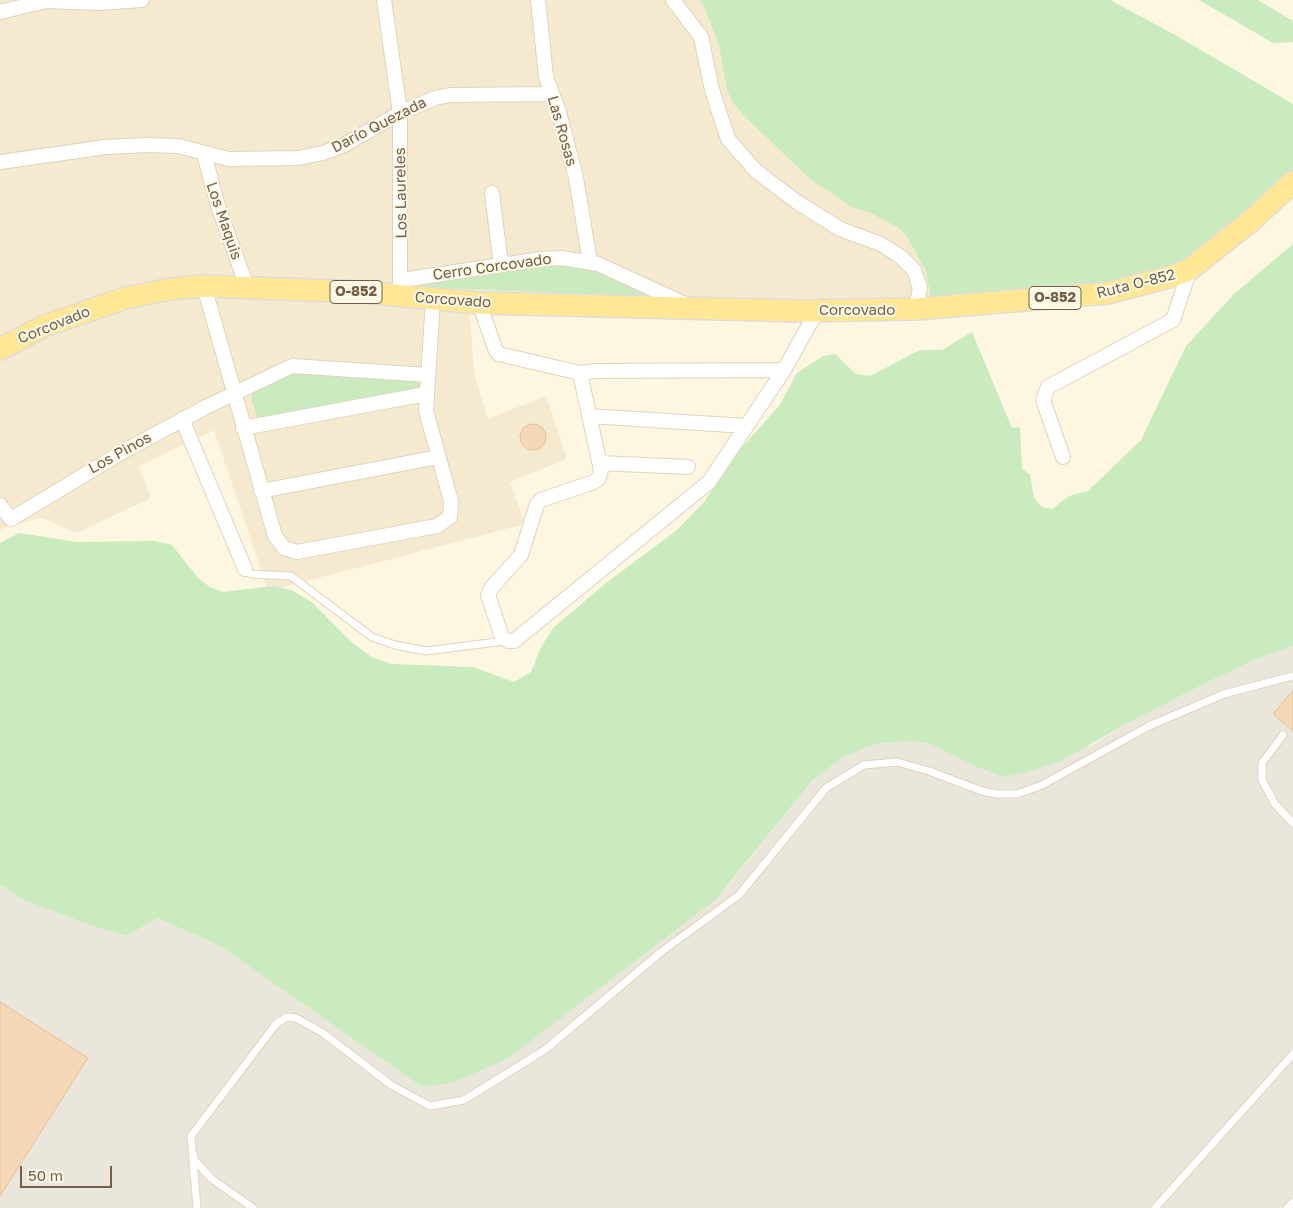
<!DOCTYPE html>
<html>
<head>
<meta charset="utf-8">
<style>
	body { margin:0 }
	#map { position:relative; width:1293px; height:1208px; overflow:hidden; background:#fdf6e1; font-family:"Golos Text",sans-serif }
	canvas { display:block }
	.scale { position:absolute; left:20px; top:1166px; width:92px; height:22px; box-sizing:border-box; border:2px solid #755e47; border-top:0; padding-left:6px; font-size:15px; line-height:18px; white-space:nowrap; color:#755e47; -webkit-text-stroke:4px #fff9e8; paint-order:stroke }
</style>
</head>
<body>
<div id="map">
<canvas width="1293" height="1208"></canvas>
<div class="scale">50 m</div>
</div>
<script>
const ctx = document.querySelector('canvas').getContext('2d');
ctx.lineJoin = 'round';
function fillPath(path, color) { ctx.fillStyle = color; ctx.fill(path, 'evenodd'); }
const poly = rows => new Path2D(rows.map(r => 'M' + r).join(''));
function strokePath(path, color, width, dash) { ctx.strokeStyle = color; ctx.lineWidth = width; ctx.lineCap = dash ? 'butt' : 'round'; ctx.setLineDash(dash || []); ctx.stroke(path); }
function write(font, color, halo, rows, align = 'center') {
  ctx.font = font + ' "Golos Text",sans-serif'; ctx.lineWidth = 4; ctx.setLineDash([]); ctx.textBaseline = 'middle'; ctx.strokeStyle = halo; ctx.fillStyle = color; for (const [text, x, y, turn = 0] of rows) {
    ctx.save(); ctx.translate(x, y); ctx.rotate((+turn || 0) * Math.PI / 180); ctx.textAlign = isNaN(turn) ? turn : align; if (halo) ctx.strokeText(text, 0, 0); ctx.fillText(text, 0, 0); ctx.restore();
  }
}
fillPath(poly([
	[0,0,699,0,703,4,719,46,727,90,732,102,751,123,810,179,853,208,870,213,899,228,907,237,926,271,931,300,904,304,469,300,474,373,488,419,546,396,567,459,510,482,525,524,268,591,214,430,139,466,151,498,77,533,42,518,10,525,0,530]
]), '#f5e9cf');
fillPath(poly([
	[1293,646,1293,1208,0,1208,0,885,26,901,92,926,127,936,157,918,220,946,422,1087,500,1062,564,1015,725,889,813,780,845,756,876,744,912,741,931,744,977,767,1090,746,1126,724,1206,683,1254,660]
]), '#ebe6dc');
fillPath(poly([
	[699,0,1110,0,1177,36,1293,104,1293,187,1197,263,1064,292,931,300,926,271,907,237,899,228,870,213,853,208,810,179,751,123,732,102,727,90,719,46,703,4],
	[1199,0,1258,0,1293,21,1293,42,1273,43],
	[1293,244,1293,646,1254,660,1206,683,1126,724,1061,761,1026,772,1004,777,977,767,931,744,912,741,876,744,845,756,813,780,716,899,523,1047,500,1062,454,1082,422,1087,220,946,157,918,127,936,92,926,26,901,0,885,0,543,19,533,77,542,155,541,172,545,198,578,210,587,223,592,273,586,291,590,313,603,349,640,373,658,392,664,473,667,514,682,531,672,541,647,553,628,606,583,677,530,704,502,735,455,779,406,797,373,823,356,835,354,856,374,870,376,920,350,942,350,972,332,1012,428,1020,427,1022,469,1030,474,1034,498,1042,507,1052,509,1069,496,1088,491,1141,440,1186,346,1234,294],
	[540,263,589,265,658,297,419,287,422,284],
	[297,368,421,377,422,387,419,391,258,420,251,397,256,389]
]), '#caebbf');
const building = poly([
	'520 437a13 13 0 1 1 26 0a13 13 0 1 1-26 0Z',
	[1293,690,1293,731,1273,714,1293,690],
	[0,1002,88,1058,0,1196,0,1002]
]);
fillPath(building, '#f4d8b7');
strokePath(building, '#e7c197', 1);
const lane = poly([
	[245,569,251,574,291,576,372,637,395,645,426,651,505,641],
	[1283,735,1262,763,1262,780,1275,804,1293,823],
	[194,1156,194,1160,212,1179,253,1208],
	[197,1208,191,1136,276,1024,287,1017,296,1018,323,1033,391,1085,430,1106,464,1100,546,1049,661,952,739,895,826,788,864,765,897,762,929,771,982,791,997,794,1017,794,1042,785,1149,726,1224,694,1293,676],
	[1155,1208,1293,1054],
	[1287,1208,1293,1202]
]);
const street = poly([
	[384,0,400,113,400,288],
	[538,0,546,77,559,112,576,178,590,262],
	[673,0,701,37,712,90,728,139,756,171,797,202,840,229,881,244,901,257,914,270,920,288,916,309],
	[0,12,46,1,98,3,142,0],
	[204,154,218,206,247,287],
	[0,162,106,147,148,145,178,146,229,159,298,158,323,153,344,145,400,113,435,98,450,95,552,94],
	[492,193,501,265],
	[402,280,541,259,562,258,598,264,685,304],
	[204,286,275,536,284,548,297,552,437,526,450,517,451,501,426,411,433,299],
	[479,303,496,351,499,354,580,373,595,371,784,370],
	[580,373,601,470,599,478,594,482,541,500,537,504,521,555,492,587,488,595,502,637,508,641,514,641,709,482,784,370,818,309],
	[589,416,746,426],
	[182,419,245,569],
	[243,428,426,394],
	[1063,457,1043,400,1048,387,1173,320,1190,269],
	[600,463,688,467],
	[261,491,438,457],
	[0,505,11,519,124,451,206,407,292,366,428,375]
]);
const primary = poly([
	[0,349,44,326,126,298,170,289,204,286,362,292,479,303,804,311,916,309,1108,293,1173,276,1190,269,1253,219,1293,182]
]);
strokePath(lane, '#e1d3bc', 9);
strokePath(street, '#e1d3bc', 16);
strokePath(primary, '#e1dcd7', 24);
strokePath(lane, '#fff', 7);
strokePath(street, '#fff', 14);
strokePath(primary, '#ffe796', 21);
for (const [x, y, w] of [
	[356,292,52],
	[1055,298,52]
]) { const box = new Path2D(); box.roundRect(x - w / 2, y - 11.5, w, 23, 4); ctx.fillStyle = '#fff9e8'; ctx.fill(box); strokePath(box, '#755e47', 1); }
write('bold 14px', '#755e47', null, [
	["O-852",356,292],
	["O-852",1055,298]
]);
write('15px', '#755e47', '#fff9e8', [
	["Darío Quezada",379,125,-27],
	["Las Rosas",562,131,74],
	["Los Laureles",401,193,-91],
	["Los Maquis",224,221,71],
	["Cerro Corcovado",492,267,-8],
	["Ruta O-852",1136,284,-14],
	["Corcovado",453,300,4],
	["Corcovado",857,310],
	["Corcovado",54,325,-22],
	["Los Pinos",120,453,-29]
]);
</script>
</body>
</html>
